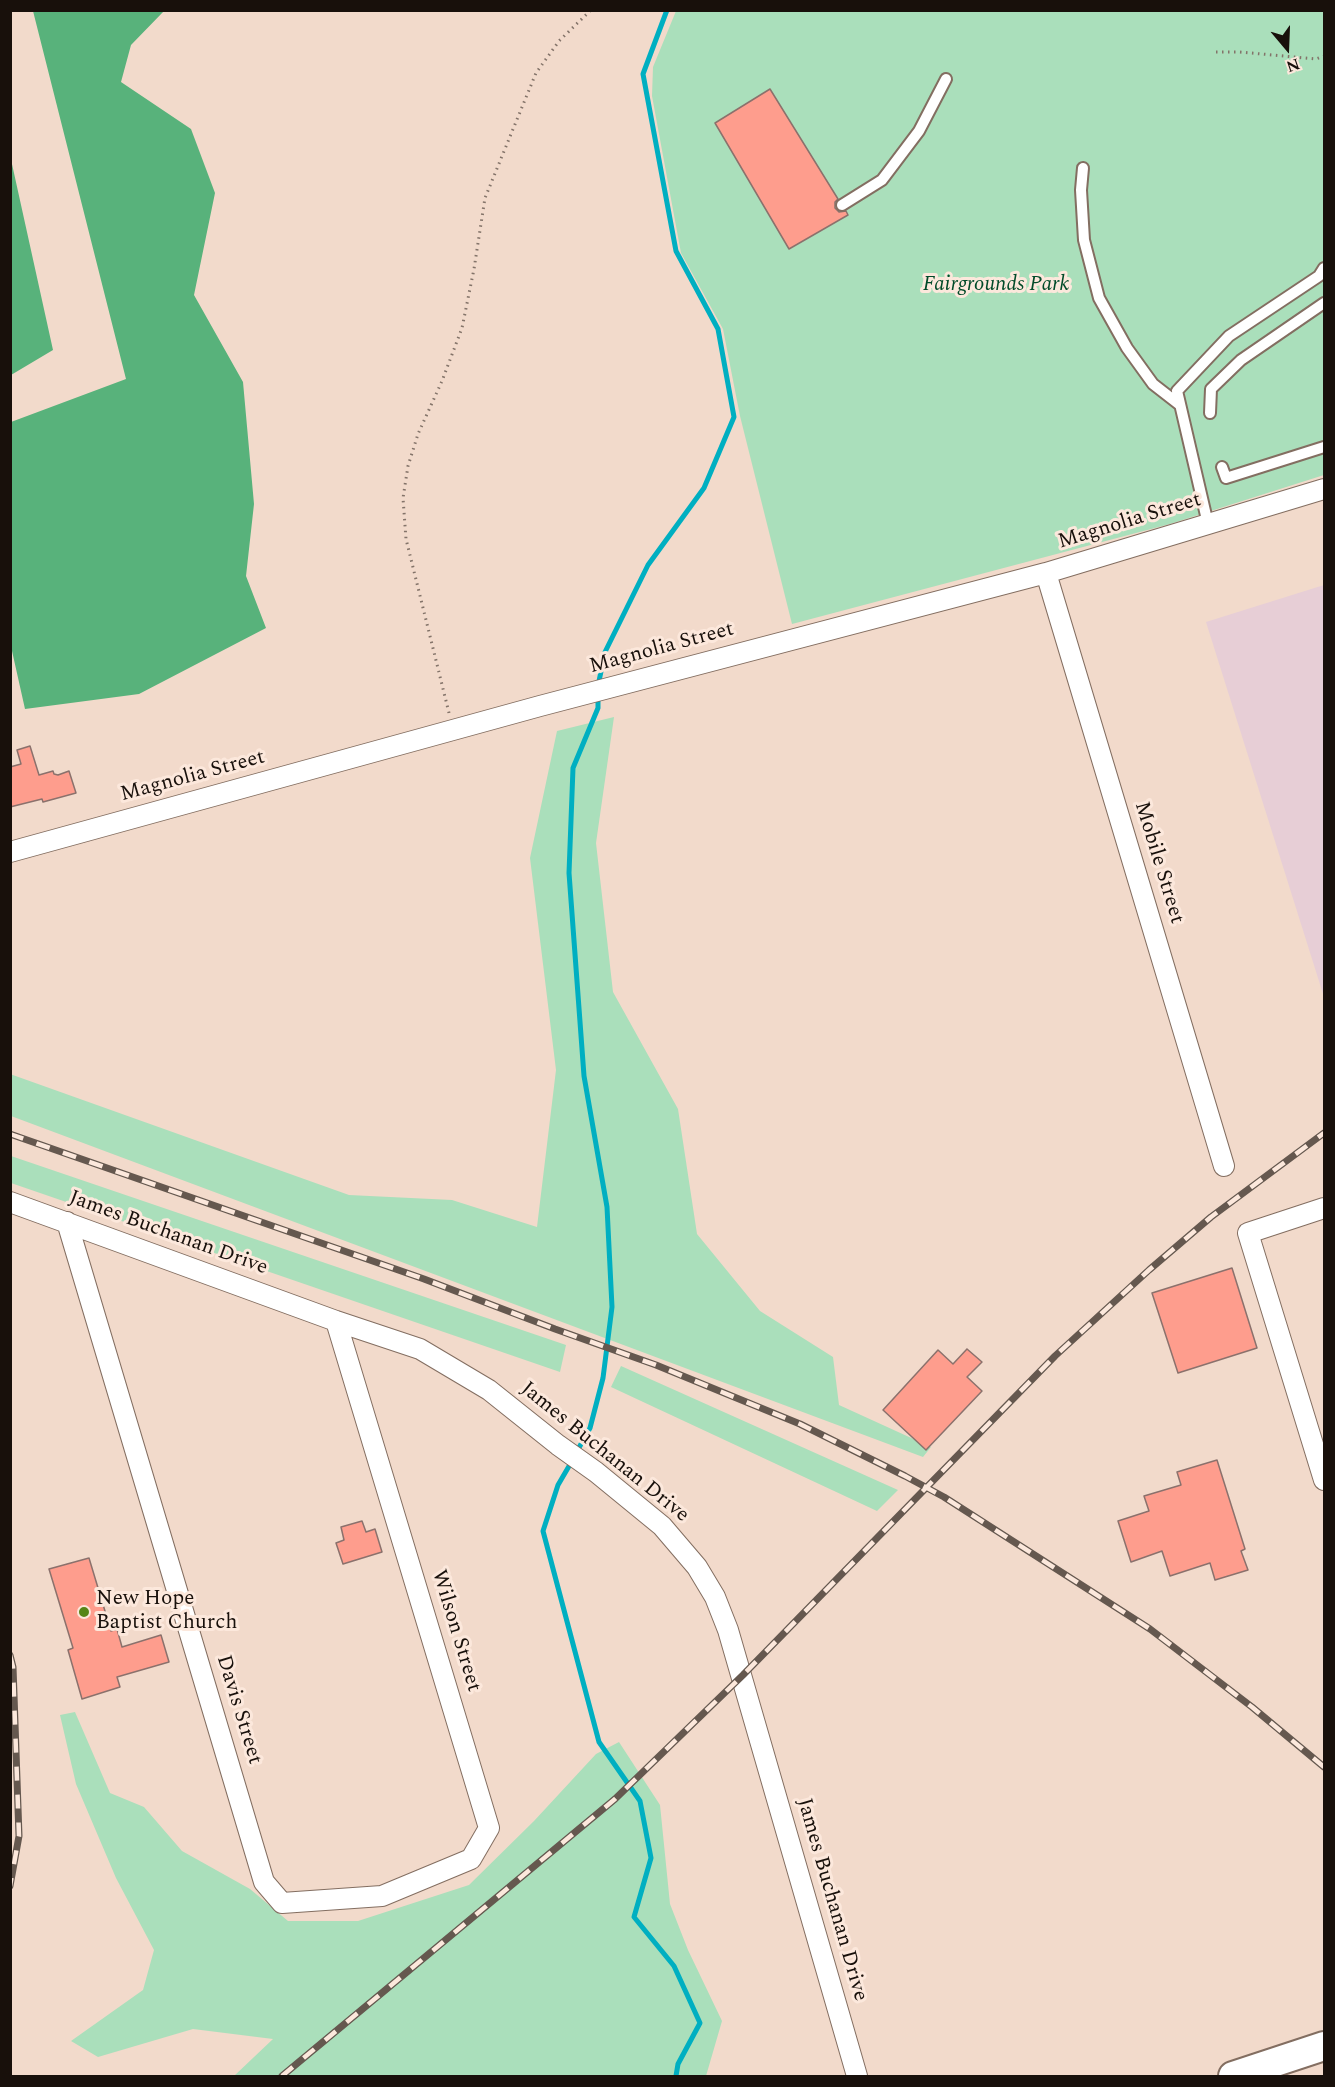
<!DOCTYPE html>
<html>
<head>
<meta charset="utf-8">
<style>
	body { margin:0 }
	#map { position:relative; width:1335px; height:2087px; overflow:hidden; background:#f2dacb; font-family:Spectral,serif }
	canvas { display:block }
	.frame { position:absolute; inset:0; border:12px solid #18100b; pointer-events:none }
	.north { position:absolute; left:1257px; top:18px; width:60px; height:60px; -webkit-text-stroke:4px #fce8dc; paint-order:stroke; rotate:161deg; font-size:16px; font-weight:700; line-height:24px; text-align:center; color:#18100b }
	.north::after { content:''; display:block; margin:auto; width:21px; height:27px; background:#18100b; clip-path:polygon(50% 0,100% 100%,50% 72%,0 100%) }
</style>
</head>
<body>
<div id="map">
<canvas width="1335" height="2087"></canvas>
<div class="frame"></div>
<div class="north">N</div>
</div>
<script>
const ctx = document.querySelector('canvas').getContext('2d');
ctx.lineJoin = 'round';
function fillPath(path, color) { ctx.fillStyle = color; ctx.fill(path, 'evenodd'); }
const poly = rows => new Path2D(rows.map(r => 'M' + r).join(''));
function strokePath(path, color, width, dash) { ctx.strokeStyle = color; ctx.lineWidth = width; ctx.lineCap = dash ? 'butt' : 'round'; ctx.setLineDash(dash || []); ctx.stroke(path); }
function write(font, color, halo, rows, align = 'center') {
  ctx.font = font + ' Spectral,serif'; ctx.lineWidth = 6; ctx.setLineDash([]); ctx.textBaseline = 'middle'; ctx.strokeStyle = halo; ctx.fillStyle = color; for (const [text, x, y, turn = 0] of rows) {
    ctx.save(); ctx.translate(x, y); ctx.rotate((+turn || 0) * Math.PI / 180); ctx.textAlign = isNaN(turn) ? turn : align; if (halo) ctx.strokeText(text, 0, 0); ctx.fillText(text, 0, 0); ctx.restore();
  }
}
fillPath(poly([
	[1324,585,1324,997,1206,622]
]), '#e7ced6');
fillPath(poly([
	[676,11,1324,11,1324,475,1170,524,792,624,740,416,723,329,681,253,652,96,653,67],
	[614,717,596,843,613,992,678,1109,697,1234,760,1311,833,1357,839,1405,931,1447,923,1457,11,1116,10,1074,349,1195,452,1200,537,1227,556,1070,530,858,557,731],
	[11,1156,566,1345,560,1372,11,1183],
	[621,1366,898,1490,877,1511,611,1387],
	[75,1712,110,1793,144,1807,182,1851,250,1889,288,1921,358,1921,469,1885,534,1821,596,1754,619,1742,660,1805,670,1904,688,1950,722,2021,706,2076,234,2076,273,2039,193,2029,98,2057,71,2041,143,1990,154,1950,116,1878,76,1784,60,1715]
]), '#aadfbb');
fillPath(poly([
	[33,11,164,11,131,45,121,82,191,129,215,193,194,295,243,382,254,504,246,576,266,628,139,694,25,709,10,642,11,422,126,379],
	[10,155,53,350,11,375,10,375]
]), '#58b27b');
strokePath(poly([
	[598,686,605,652,648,565,704,488,734,417,718,329,676,251,643,74,667,10],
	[576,1453,590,1428,603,1378,612,1307,607,1207,584,1076,569,873,573,768,598,708,598,696],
	[572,1461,558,1485,543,1531,599,1742,640,1801,651,1858,634,1917,674,1966,700,2023,678,2064,676,2076]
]), '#00afc1', 5);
const building = poly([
	[770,89,838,199,835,202,835,208,839,212,846,211,848,215,789,249,715,123,770,89],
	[30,746,39,775,53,771,54,774,58,775,69,771,76,793,43,802,42,799,10,807,10,767,21,764,17,750,30,746],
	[1232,1268,1257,1348,1178,1373,1152,1293,1232,1268],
	[967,1349,982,1362,967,1377,982,1391,926,1450,883,1410,938,1350,953,1364,967,1349],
	[1217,1460,1245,1549,1241,1551,1248,1570,1215,1580,1210,1563,1170,1576,1162,1551,1131,1562,1118,1521,1149,1511,1144,1496,1181,1485,1177,1472,1217,1460],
	[362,1521,366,1532,375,1529,382,1552,343,1564,336,1543,344,1540,341,1527,362,1521],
	[89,1558,111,1631,117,1629,122,1647,161,1635,169,1662,117,1677,120,1687,82,1699,68,1650,73,1648,49,1569,89,1558]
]);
fillPath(building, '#fe9d8d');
strokePath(building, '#8b716c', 1.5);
const lane = poly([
	[1083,168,1081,190,1084,240,1099,298,1127,348,1153,384,1180,405],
	[842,205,882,180,919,131,946,79],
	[1210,413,1211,389,1241,360,1324,303],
	[1222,467,1226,478,1324,447],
	[1208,524,1177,391,1229,336,1319,276,1324,268]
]);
const street = poly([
	[1046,573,1224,1166],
	[10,852,540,706,1046,573,1324,489],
	[10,1202,336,1321,420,1349,489,1390,558,1445,596,1472,662,1526,697,1567,715,1597,728,1630,857,2076],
	[1324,1208,1248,1233,1324,1480],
	[67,1222,264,1882,282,1903,382,1896,471,1859,489,1828,336,1321]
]);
const secondary = poly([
	[1233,2076,1324,2046]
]);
strokePath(lane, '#836e61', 14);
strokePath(street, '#836e61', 22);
strokePath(secondary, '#836e61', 32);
strokePath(poly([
	[1216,52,1240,52,1316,59,1324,56],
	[449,713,406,539,403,498,408,466,418,434,442,381,462,328,474,269,485,198,509,139,536,73,559,41,591,10]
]), '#837369', 3, [1.5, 4.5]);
strokePath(lane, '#fff', 10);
strokePath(street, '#fff', 20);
strokePath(secondary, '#fff', 28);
const rail = poly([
	[10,1134,424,1279,555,1329,656,1365,800,1424,905,1476,944,1497,1150,1629,1252,1707,1324,1767],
	[10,1655,13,1667,19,1836,10,1886],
	[282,2076,615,1799,743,1675,1055,1356,1149,1270,1211,1217,1324,1133]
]);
strokePath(rail, '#65584f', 7);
strokePath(rail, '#fce8dc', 4.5, [14]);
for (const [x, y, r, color] of [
	[84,1612,6,"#568516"]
]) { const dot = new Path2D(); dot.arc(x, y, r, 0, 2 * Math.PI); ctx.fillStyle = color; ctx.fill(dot); strokePath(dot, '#fce8dc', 2); }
write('italic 21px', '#004a28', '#fce8dc', [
	["Fairgrounds Park",996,286]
]);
write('21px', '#18100b', '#fce8dc', [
	["Magnolia Street",1130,522,-17],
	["Magnolia Street",662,649,-15],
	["Magnolia Street",193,777,-15],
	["Mobile Street",1158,863,73],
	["James Buchanan Drive",168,1234,20],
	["James Buchanan Drive",604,1453,39],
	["Wilson Street",455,1631,73],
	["Davis Street",238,1710,73],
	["James Buchanan Drive",831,1900,74]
]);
write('21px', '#18100b', '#fce8dc', [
	["New Hope",96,1600],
	["Baptist Church",96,1624]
], 'left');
</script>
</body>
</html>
